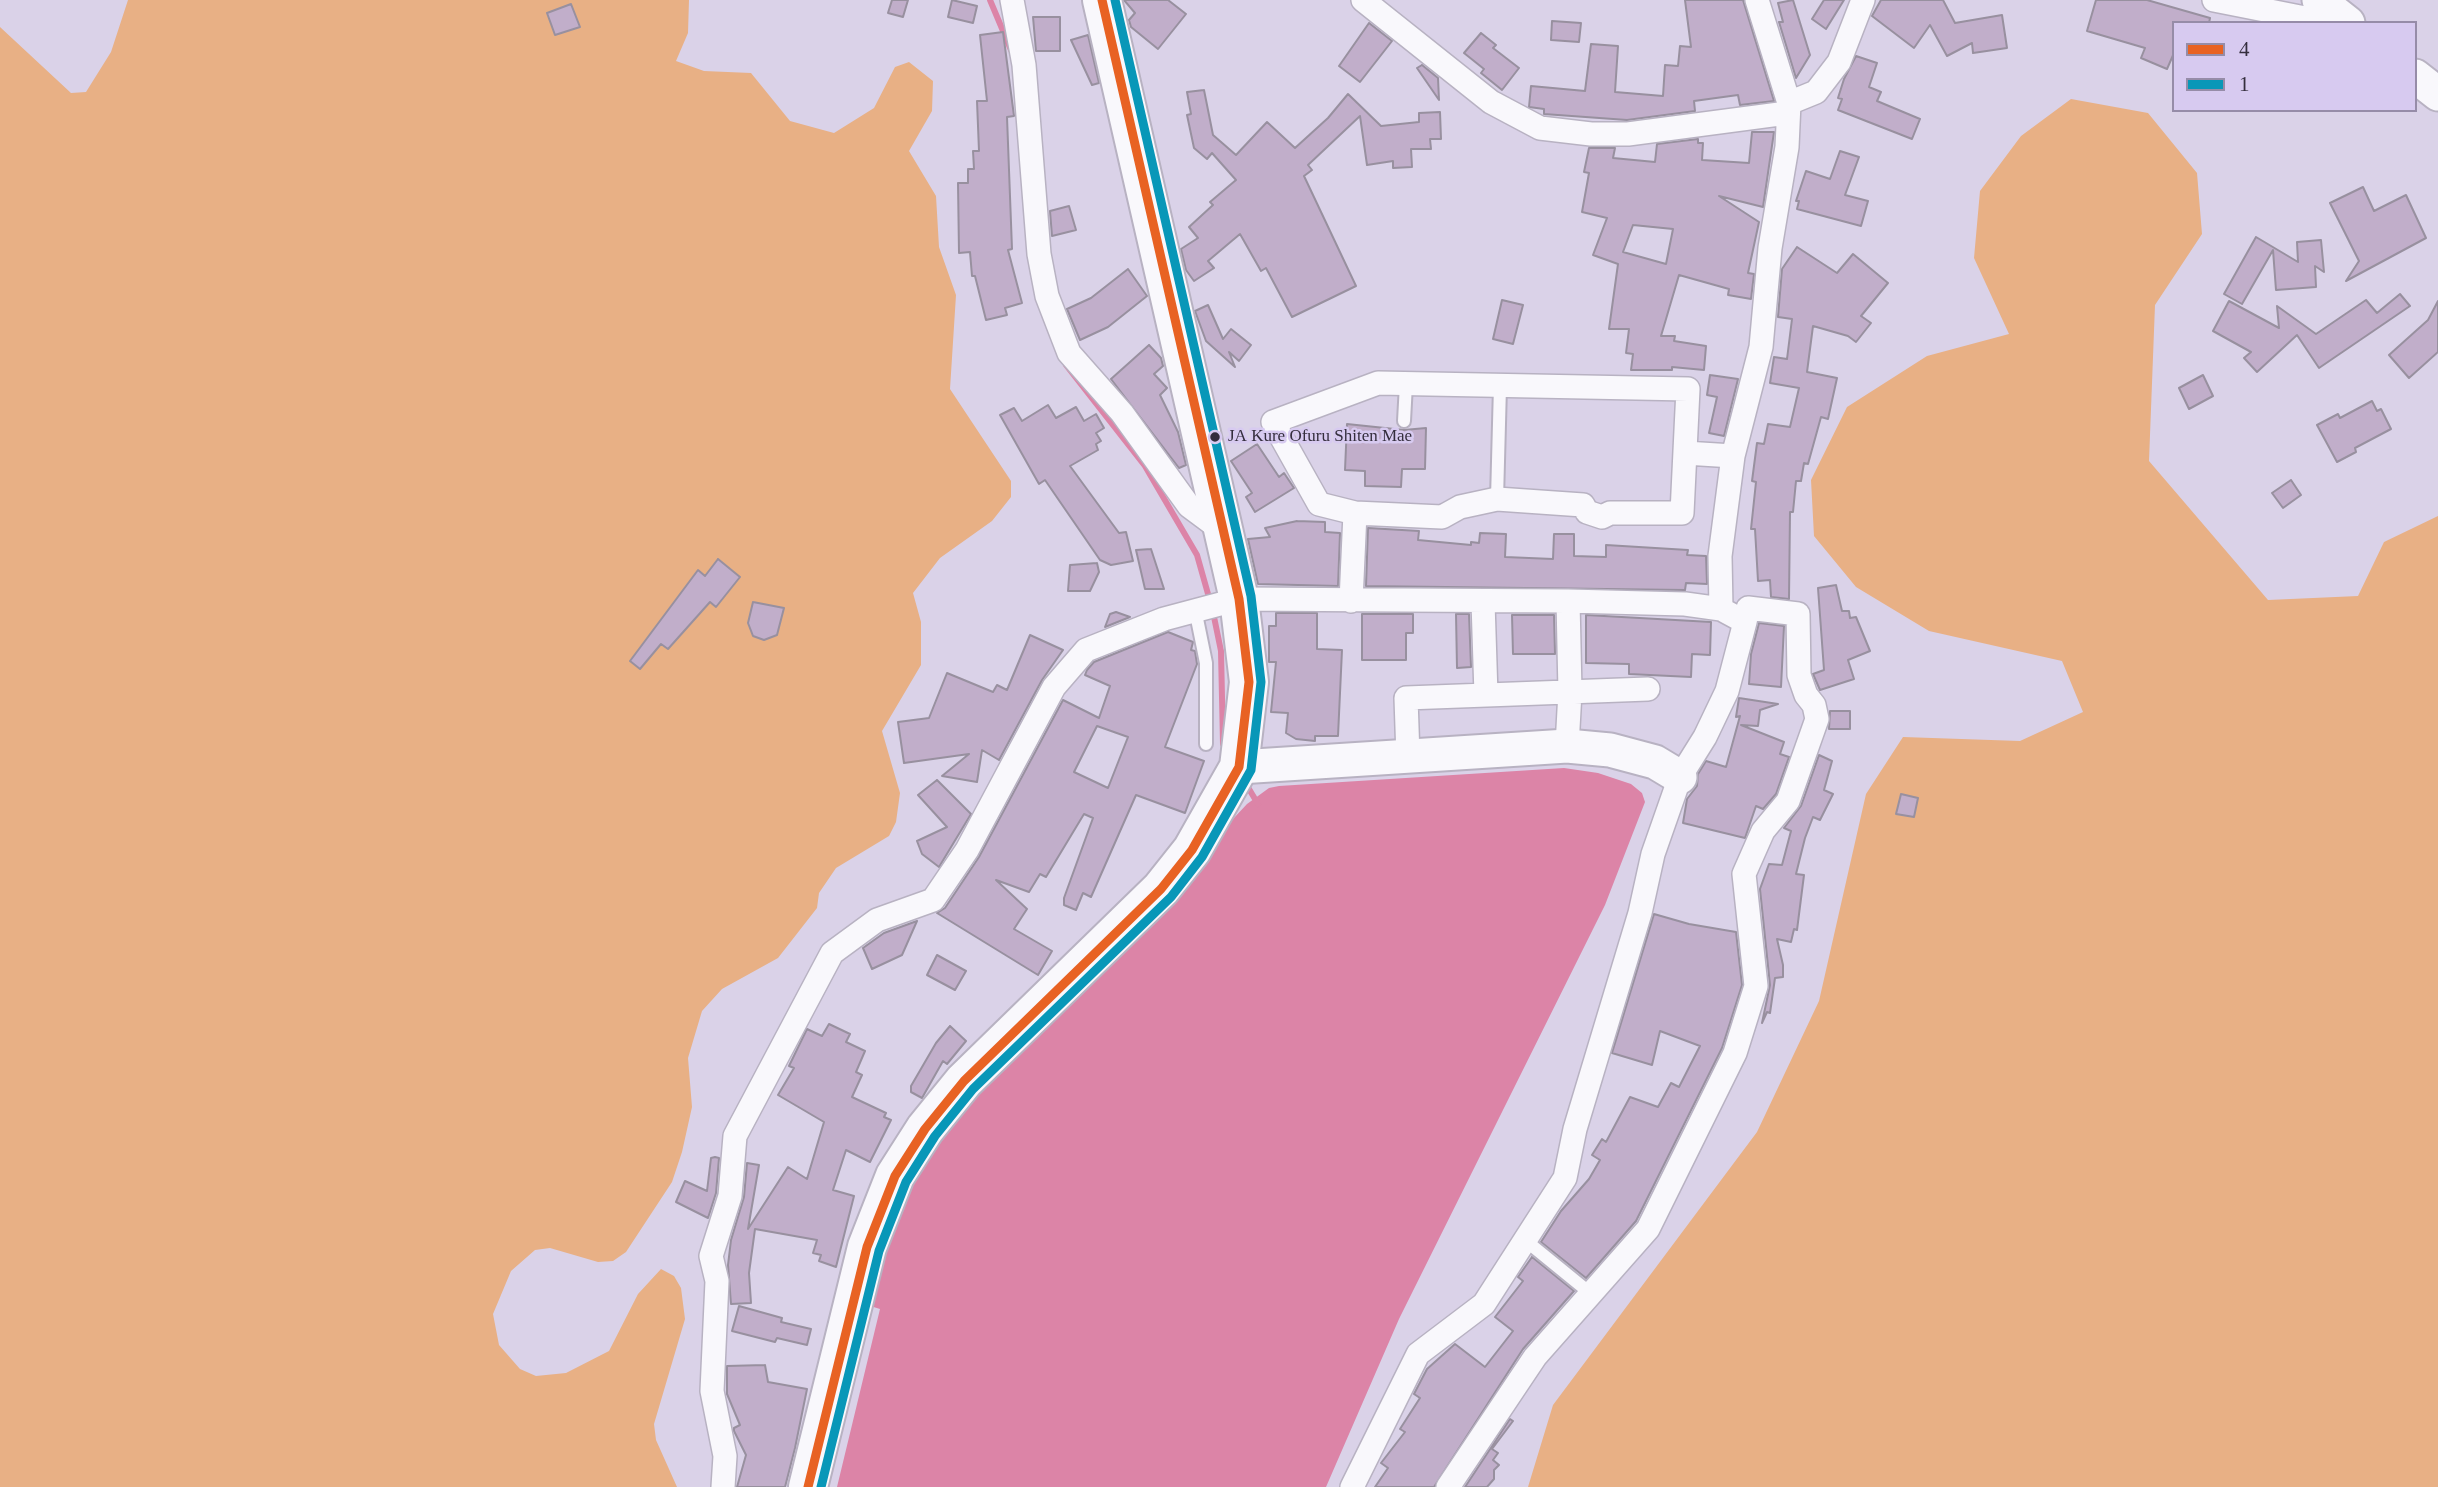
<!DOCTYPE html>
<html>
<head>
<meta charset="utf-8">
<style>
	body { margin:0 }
	#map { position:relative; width:2438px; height:1487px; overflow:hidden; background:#dad2e8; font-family:"Times New Roman",serif }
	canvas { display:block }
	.legend { position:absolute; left:2172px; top:21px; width:245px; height:91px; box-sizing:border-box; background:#d7caf0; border:2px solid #968ca8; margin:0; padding:9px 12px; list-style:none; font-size:21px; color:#342e3d }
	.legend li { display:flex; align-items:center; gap:14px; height:35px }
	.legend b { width:35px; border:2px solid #968ca8 }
</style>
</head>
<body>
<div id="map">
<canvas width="2438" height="1487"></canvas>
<ul class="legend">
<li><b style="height:9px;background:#e86223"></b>4</li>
<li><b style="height:9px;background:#0897b8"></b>1</li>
</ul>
</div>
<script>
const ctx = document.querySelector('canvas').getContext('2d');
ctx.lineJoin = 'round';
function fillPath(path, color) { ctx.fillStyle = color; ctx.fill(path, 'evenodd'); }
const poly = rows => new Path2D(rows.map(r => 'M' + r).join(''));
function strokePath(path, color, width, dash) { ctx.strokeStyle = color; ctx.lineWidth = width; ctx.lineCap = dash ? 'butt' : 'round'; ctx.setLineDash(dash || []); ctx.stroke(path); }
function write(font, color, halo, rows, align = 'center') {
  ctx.font = font + ' "Times New Roman",serif'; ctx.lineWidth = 5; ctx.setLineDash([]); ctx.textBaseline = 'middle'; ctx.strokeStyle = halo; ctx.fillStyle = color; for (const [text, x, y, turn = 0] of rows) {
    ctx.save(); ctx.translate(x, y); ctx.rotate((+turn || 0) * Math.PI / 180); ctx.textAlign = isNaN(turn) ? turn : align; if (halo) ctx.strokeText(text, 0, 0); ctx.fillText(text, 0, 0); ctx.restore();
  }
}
fillPath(poly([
	[128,0,689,0,688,33,676,61,704,71,751,73,790,121,834,133,874,108,895,67,909,62,933,81,932,111,909,151,936,196,939,247,956,295,950,389,1011,481,1011,497,992,521,940,558,913,593,921,622,921,665,882,731,900,793,896,822,889,836,836,868,819,893,817,908,778,958,722,989,702,1011,688,1058,692,1107,682,1152,672,1182,626,1252,613,1261,598,1262,550,1248,535,1250,511,1271,493,1314,499,1345,520,1369,536,1376,566,1373,609,1351,638,1294,661,1269,674,1276,681,1288,685,1319,654,1424,656,1440,677,1487,0,1487,0,27,71,93,86,92,111,52],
	[2071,99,2148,113,2197,173,2202,234,2155,305,2149,461,2268,600,2358,596,2384,542,2438,516,2438,1487,1528,1487,1553,1405,1757,1132,1819,1001,1866,794,1903,737,2020,741,2083,712,2062,661,1929,631,1856,587,1814,536,1811,480,1847,407,1927,356,2009,334,1974,258,1980,191,2021,136]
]), '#e8b085');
fillPath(poly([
	[1564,768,1598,773,1631,784,1642,793,1645,802,1605,905,1399,1319,1326,1487,837,1487,880,1309,864,1304,927,1146,1247,804,1269,788,1279,786]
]), '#dc84a7');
strokePath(poly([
	[990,0,1011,50],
	[1066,365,1145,466,1197,555,1210,601],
	[1213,612,1221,651,1223,744],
	[1246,784,1258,804]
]), '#dc84a7', 6);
const building = poly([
	[892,0,908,0,903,17,888,13,892,0],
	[952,0,977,6,973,23,948,17,952,0],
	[1124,0,1168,0,1186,14,1158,49,1131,27,1129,20,1135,13,1124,0],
	[1685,0,1743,0,1774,101,1740,105,1738,95,1694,101,1695,111,1627,120,1544,114,1544,109,1529,107,1531,86,1585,91,1591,44,1618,46,1615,92,1663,96,1665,65,1678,66,1680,46,1691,47,1685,0],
	[1793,0,1810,55,1796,78,1779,22,1783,22,1778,3,1793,0],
	[1824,0,1844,0,1826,29,1812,19,1824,0],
	[1881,0,1943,0,1955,23,2002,15,2007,48,1973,53,1972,43,1947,56,1930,25,1914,48,1872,16,1881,0],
	[2096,0,2147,0,2210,18,2209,23,2174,23,2174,53,2167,69,2141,58,2145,48,2087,31,2096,0],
	[571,4,580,27,555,35,547,13,571,4],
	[1033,17,1060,17,1060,51,1036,51,1033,17],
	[1552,21,1581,23,1579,42,1551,40,1552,21],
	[1369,23,1392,41,1360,82,1339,66,1369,23],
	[1003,32,1014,116,1007,117,1012,249,1008,250,1022,303,1005,308,1007,315,986,320,975,276,972,276,970,252,959,253,958,183,968,183,968,169,974,169,973,151,979,151,977,101,987,101,980,35,1003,32],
	[1481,33,1496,45,1493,48,1519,68,1502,90,1481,73,1484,69,1464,53,1481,33],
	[1088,35,1099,83,1092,85,1071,40,1088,35],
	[1856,56,1877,63,1869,87,1881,92,1877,101,1920,119,1912,139,1838,110,1842,99,1838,98,1844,79,1856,56],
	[1422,65,1438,78,1439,100,1417,68,1422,65],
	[1204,90,1213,135,1236,155,1267,122,1295,148,1328,118,1348,94,1381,126,1419,122,1419,113,1440,112,1441,139,1430,139,1431,149,1411,149,1412,167,1393,168,1393,161,1367,165,1360,116,1308,165,1312,170,1304,176,1356,286,1292,317,1266,268,1261,271,1240,234,1208,261,1214,268,1194,281,1186,270,1181,249,1198,238,1189,227,1213,205,1210,202,1236,180,1212,153,1207,159,1194,148,1187,115,1191,114,1187,92,1204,90],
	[1752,132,1774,132,1763,207,1719,196,1759,222,1748,273,1754,274,1751,299,1728,295,1729,289,1679,275,1661,336,1675,336,1674,341,1706,346,1704,370,1672,367,1672,370,1631,370,1633,354,1626,353,1629,329,1609,329,1618,264,1593,255,1607,218,1582,212,1589,173,1584,172,1589,148,1615,148,1613,158,1655,162,1657,144,1698,139,1698,143,1703,143,1702,160,1749,163,1752,132],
	[1633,225,1673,229,1666,264,1623,252,1633,225],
	[1840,151,1859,157,1845,195,1868,201,1861,226,1797,209,1799,201,1796,201,1806,171,1830,179,1840,151],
	[2363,187,2374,211,2406,195,2426,238,2346,281,2359,261,2330,203,2363,187],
	[1069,206,1076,230,1052,236,1050,211,1069,206],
	[2256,237,2298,262,2297,242,2321,240,2324,272,2315,266,2316,287,2276,290,2273,250,2242,304,2224,294,2256,237],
	[1797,247,1837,273,1853,254,1888,283,1861,316,1871,323,1856,342,1848,336,1813,326,1807,372,1837,378,1828,419,1821,417,1808,464,1804,463,1801,481,1796,481,1793,512,1790,512,1789,599,1771,597,1770,580,1758,581,1755,529,1751,529,1756,482,1752,481,1757,443,1764,444,1768,424,1790,427,1799,388,1770,383,1774,357,1787,359,1792,319,1778,317,1782,269,1797,247],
	[1128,269,1147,296,1108,327,1080,340,1067,309,1091,298,1128,269],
	[2400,294,2410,306,2319,368,2297,335,2257,372,2244,358,2251,352,2213,331,2229,301,2279,328,2277,306,2316,334,2366,300,2377,313,2400,294],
	[1502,300,1523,305,1513,344,1493,339,1502,300],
	[2438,301,2438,352,2409,378,2389,355,2428,320,2438,301],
	[1208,305,1223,339,1231,329,1251,345,1239,361,1229,352,1235,367,1206,341,1195,311,1208,305],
	[1149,345,1161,358,1163,366,1154,374,1167,388,1160,395,1178,432,1186,465,1179,468,1111,379,1149,345],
	[1710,375,1738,379,1724,436,1709,433,1717,397,1707,395,1710,375],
	[2203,375,2213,396,2189,409,2179,388,2203,375],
	[2372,401,2377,411,2381,409,2391,429,2355,448,2356,452,2337,462,2317,425,2338,414,2340,418,2372,401],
	[1048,405,1056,418,1076,407,1084,421,1096,414,1104,428,1096,433,1101,441,1096,444,1098,450,1070,466,1119,533,1126,532,1133,561,1111,565,1100,560,1045,480,1039,484,1000,415,1014,408,1022,421,1048,405],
	[1347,424,1404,430,1426,428,1425,469,1402,469,1401,487,1365,486,1365,471,1345,470,1347,424],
	[1257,444,1279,477,1284,473,1294,488,1255,512,1246,497,1252,493,1231,461,1257,444],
	[2291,480,2301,495,2283,508,2272,493,2291,480],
	[1297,521,1325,522,1325,532,1340,533,1338,586,1258,584,1248,539,1270,537,1265,528,1297,521],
	[1368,528,1419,531,1418,540,1471,545,1471,542,1479,543,1480,533,1506,534,1505,557,1553,559,1554,534,1574,534,1574,556,1606,557,1606,545,1688,550,1687,555,1706,556,1707,584,1686,583,1685,590,1366,586,1368,528],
	[1151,549,1164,589,1145,589,1136,550,1151,549],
	[718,559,740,577,716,607,710,602,668,649,661,644,640,669,630,661,698,570,705,576,718,559],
	[1097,563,1099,572,1090,591,1068,591,1070,565,1097,563],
	[1836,585,1842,611,1849,611,1850,618,1856,617,1870,651,1848,660,1854,679,1820,690,1813,674,1824,670,1818,588,1836,585],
	[753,602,784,608,777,635,764,640,753,636,748,623,753,602],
	[1116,612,1130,617,1105,627,1110,614,1116,612],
	[1276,613,1317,613,1317,649,1342,650,1338,736,1315,736,1315,741,1296,739,1286,733,1288,713,1271,712,1276,662,1269,662,1269,626,1276,626,1276,613],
	[1362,614,1413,614,1413,633,1406,633,1406,660,1362,660,1362,614],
	[1456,614,1469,614,1471,667,1457,668,1456,614],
	[1512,615,1554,615,1555,654,1513,654,1512,615],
	[1586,615,1711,622,1710,655,1692,654,1691,677,1629,674,1629,664,1586,663,1586,615],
	[1759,623,1784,626,1781,687,1749,684,1751,654,1759,623],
	[1168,632,1193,642,1191,650,1195,651,1197,664,1165,747,1204,761,1185,813,1136,795,1091,897,1083,893,1076,910,1064,905,1064,898,1093,818,1084,814,1046,877,1040,874,1029,892,996,880,1027,909,1014,929,1052,951,1038,975,937,913,945,908,979,857,1063,700,1099,718,1110,686,1085,675,1087,670,1094,662,1168,632],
	[1097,726,1128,737,1108,788,1074,772,1097,726],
	[1030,635,1063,650,1042,680,999,760,982,750,977,782,942,776,969,754,904,763,898,722,929,718,947,673,993,692,997,685,1007,690,1030,635],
	[1739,698,1778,704,1760,710,1758,726,1741,725,1784,742,1780,754,1789,757,1776,794,1763,809,1756,806,1745,838,1683,823,1687,799,1697,786,1698,774,1706,761,1726,767,1740,716,1736,717,1739,698],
	[1830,711,1850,711,1850,729,1829,729,1830,711],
	[1819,755,1832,761,1824,790,1833,794,1820,820,1813,817,1805,838,1796,874,1804,875,1797,930,1794,929,1791,942,1777,939,1783,965,1783,977,1775,978,1770,1013,1767,1012,1762,1023,1770,985,1760,889,1769,864,1782,865,1791,831,1784,828,1801,806,1819,755],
	[937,780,971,814,939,867,922,854,917,841,947,827,918,795,937,780],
	[1901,794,1918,798,1914,817,1896,814,1901,794],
	[1654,914,1689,924,1736,932,1742,985,1722,1048,1636,1221,1586,1278,1541,1242,1561,1211,1589,1179,1600,1160,1592,1155,1602,1139,1606,1142,1630,1097,1658,1107,1671,1083,1679,1087,1700,1046,1660,1031,1652,1065,1612,1053,1654,914],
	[917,921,902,955,872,969,863,948,884,933,917,921],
	[937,955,966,971,955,990,927,975,937,955],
	[829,1024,850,1034,846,1042,865,1051,856,1072,862,1075,852,1097,886,1113,884,1117,891,1120,870,1162,846,1150,833,1190,854,1196,836,1267,819,1261,821,1255,813,1253,817,1240,755,1229,749,1273,751,1303,731,1304,728,1265,731,1240,744,1197,747,1163,759,1165,748,1229,788,1167,807,1179,824,1122,778,1095,794,1068,789,1066,807,1029,822,1036,829,1024],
	[950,1026,966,1041,947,1064,943,1061,922,1098,911,1092,911,1086,936,1043,950,1026],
	[715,1157,719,1158,716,1193,708,1218,676,1202,685,1181,707,1191,711,1158,715,1157],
	[1532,1257,1574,1291,1523,1349,1434,1487,1375,1487,1388,1468,1381,1463,1405,1432,1400,1429,1420,1398,1414,1394,1427,1369,1455,1344,1485,1367,1513,1331,1495,1317,1523,1281,1518,1277,1532,1257],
	[739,1306,782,1318,781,1322,811,1329,807,1345,777,1338,775,1342,732,1331,739,1306],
	[765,1365,768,1382,807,1389,795,1448,785,1487,737,1487,746,1455,734,1431,734,1428,740,1425,727,1394,727,1366,765,1365],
	[1510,1419,1513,1421,1492,1449,1498,1453,1493,1460,1499,1465,1494,1470,1494,1479,1487,1487,1465,1487,1510,1419]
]);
fillPath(building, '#c1aeca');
strokePath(building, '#98909f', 2);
const lane = poly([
	[1404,421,1406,384],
	[1497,499,1500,386],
	[1195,609,1206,663,1206,744],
	[1525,1240,1590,1293]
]);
const street = poly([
	[1012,0,1024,65,1039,254,1047,296,1069,353,1122,413,1189,506,1224,532],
	[1363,0,1491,102,1540,128,1591,134,1628,134,1787,113],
	[2214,0,2305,18,2340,17],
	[1789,103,1816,92,1839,62,1863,0],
	[1685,453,1733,456],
	[1351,601,1355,513,1319,504,1273,422,1378,383,1688,389,1682,513,1610,513,1602,517,1587,512,1583,505,1497,499,1460,507,1442,517,1355,513],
	[1483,602,1486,695],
	[1567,746,1570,692,1568,601],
	[1408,757,1406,698,1648,689],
	[723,1487,725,1456,712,1391,717,1281,711,1256,730,1196,735,1136,832,953,877,920,933,900,967,850,1054,687,1086,650,1164,619,1239,599,1568,601,1685,604,1721,609],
	[1352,1487,1418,1354,1484,1304,1565,1178,1575,1129,1640,913,1653,854,1680,777,1705,737,1727,691,1745,622,1721,609,1720,556,1733,456,1761,347,1770,248,1787,147,1789,103,1757,0],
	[1448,1487,1535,1357,1648,1229,1735,1053,1756,986,1744,874,1763,831,1788,801,1817,719,1814,705,1806,695,1799,675,1798,614,1748,608,1745,622]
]);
const secondary = poly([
	[2319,0,2348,23],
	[2415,76,2438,94],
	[1239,767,1567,746,1610,750,1655,762,1680,777]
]);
const highway = poly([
	[808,1487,867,1247,895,1176,925,1129,964,1081,1161,889,1192,850,1239,767,1249,682,1239,599,1102,0]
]);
strokePath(lane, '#b8b2c2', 16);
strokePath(street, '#b8b2c2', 26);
strokePath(secondary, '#b8b2c2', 37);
strokePath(highway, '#b8b2c2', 42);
strokePath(lane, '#f9f8fc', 12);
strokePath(street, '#f9f8fc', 23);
strokePath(secondary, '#f9f8fc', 33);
strokePath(highway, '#f9f8fc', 38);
strokePath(poly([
	[808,1487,867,1247,895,1176,925,1129,964,1081,1161,889,1192,850,1239,767,1249,682,1239,599,1102,0]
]), '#e86223', 9);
strokePath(poly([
	[821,1487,879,1251,906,1182,935,1136,973,1089,1171,897,1202,857,1251,770,1261,682,1251,596,1115,0]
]), '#0897b8', 9);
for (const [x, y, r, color] of [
	[1215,437,6,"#342e3d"]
]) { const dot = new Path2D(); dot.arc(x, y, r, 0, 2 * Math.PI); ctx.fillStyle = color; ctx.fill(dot); strokePath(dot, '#d7caf0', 2.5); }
write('17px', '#342e3d', '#d7caf0', [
	["JA Kure Ofuru Shiten Mae",1228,437]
], 'left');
</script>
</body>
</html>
